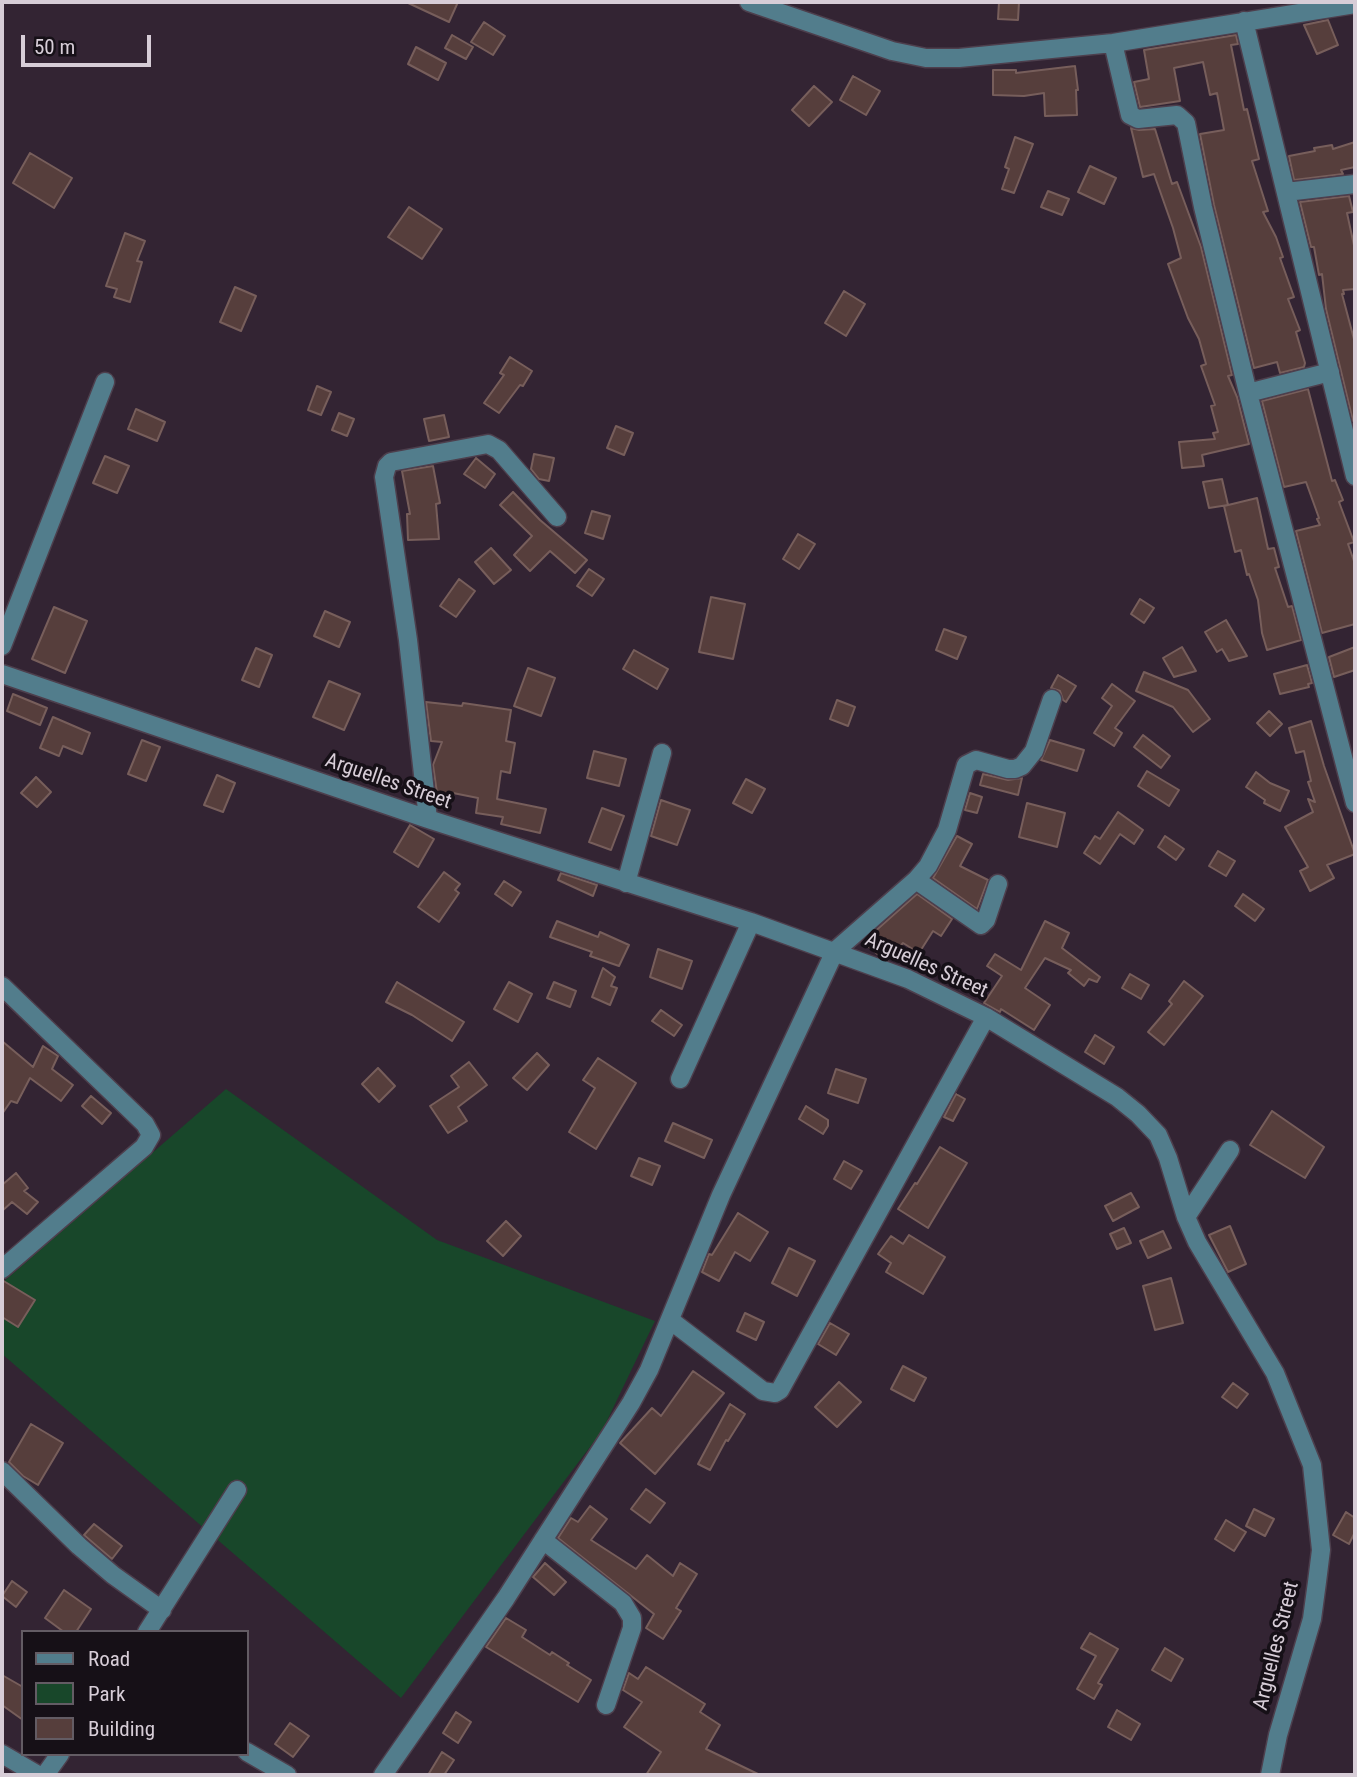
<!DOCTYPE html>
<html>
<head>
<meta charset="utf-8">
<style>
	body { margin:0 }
	#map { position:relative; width:1357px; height:1777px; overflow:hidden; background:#332433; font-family:"Roboto Condensed",sans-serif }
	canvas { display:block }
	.frame { position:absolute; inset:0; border:4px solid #d7cdd7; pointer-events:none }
	.legend { position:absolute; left:21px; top:1630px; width:228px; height:126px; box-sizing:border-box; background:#161017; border:2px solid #635c64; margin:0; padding:9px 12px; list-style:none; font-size:21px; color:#d7cdd7 }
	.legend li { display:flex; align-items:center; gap:14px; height:35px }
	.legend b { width:35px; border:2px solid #635c64 }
	.scale { position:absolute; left:21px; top:35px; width:130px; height:32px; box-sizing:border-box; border:4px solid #d7cdd7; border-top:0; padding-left:9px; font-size:21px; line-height:24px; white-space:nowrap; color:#d7cdd7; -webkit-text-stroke:5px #161017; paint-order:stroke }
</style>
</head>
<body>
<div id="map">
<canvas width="1357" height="1777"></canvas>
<div class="frame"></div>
<ul class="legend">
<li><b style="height:9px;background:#527d8c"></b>Road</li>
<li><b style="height:19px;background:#18472a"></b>Park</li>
<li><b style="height:19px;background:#563e3c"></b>Building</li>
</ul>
<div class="scale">50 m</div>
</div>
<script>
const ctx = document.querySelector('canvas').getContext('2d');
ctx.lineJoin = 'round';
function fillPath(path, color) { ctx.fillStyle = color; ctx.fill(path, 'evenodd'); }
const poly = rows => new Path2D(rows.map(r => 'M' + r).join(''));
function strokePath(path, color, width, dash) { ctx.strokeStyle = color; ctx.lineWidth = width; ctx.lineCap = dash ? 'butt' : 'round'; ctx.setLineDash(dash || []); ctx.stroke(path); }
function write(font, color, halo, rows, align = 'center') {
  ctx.font = font + ' "Roboto Condensed",sans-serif'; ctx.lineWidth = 7; ctx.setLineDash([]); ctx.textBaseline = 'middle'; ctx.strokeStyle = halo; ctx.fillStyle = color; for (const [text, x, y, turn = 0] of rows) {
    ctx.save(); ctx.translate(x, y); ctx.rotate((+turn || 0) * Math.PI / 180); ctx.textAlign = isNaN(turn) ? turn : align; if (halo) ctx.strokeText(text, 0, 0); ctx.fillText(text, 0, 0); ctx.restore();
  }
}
fillPath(poly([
	[226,1089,437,1240,655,1321,602,1431,401,1698,2,1354,2,1283]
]), '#18472a');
const building = poly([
	[406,2,458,2,449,22,406,2],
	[999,2,1019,2,1018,20,998,19,999,2],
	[1328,20,1338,45,1317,54,1304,25,1328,20],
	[484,22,505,36,493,55,471,42,484,22],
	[452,35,473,47,466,59,445,48,452,35],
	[1236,35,1238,44,1231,45,1244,110,1247,109,1259,159,1252,161,1268,211,1263,212,1276,237,1283,257,1280,258,1294,297,1288,299,1300,330,1296,332,1305,363,1304,367,1280,373,1277,362,1254,368,1214,205,1200,134,1224,130,1217,93,1210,95,1203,62,1174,68,1180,101,1140,107,1134,82,1149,79,1144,50,1236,35],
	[416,47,446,63,438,80,408,64,416,47],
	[1075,66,1078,90,1076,90,1077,115,1045,116,1044,93,1024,96,993,95,993,70,1016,70,1016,73,1075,66],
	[853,76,880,91,866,115,840,100,853,76],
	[814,86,832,102,809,126,792,110,814,86],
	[1131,128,1139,130,1155,129,1172,184,1177,182,1201,247,1232,375,1228,376,1237,397,1249,444,1202,455,1204,466,1182,468,1179,442,1215,439,1213,433,1218,432,1211,406,1215,405,1201,366,1206,364,1199,339,1188,318,1168,264,1181,258,1173,228,1154,174,1143,177,1131,128],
	[1015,137,1033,144,1014,193,1002,189,1009,169,1005,167,1015,137],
	[1355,142,1355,167,1341,170,1343,174,1294,180,1289,156,1315,151,1314,148,1332,145,1333,149,1355,142],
	[30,153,72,178,54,208,13,183,30,153],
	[1090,166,1116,178,1104,204,1078,192,1090,166],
	[1048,191,1069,199,1062,215,1041,207,1048,191],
	[1349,196,1353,212,1347,213,1355,250,1355,289,1343,290,1344,294,1342,294,1355,343,1355,420,1353,421,1326,309,1322,274,1319,275,1314,247,1311,247,1300,202,1349,196],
	[409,207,442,229,422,259,388,237,409,207],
	[125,233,145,241,137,261,142,262,130,302,114,297,117,289,106,286,125,233],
	[235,287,256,296,241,331,220,322,235,287],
	[844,291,865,304,846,336,825,323,844,291],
	[510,357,532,371,523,386,520,385,499,413,484,403,504,375,500,373,510,357],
	[317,386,331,392,321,415,308,410,317,386],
	[1308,389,1332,481,1335,480,1343,500,1339,502,1354,542,1348,544,1355,564,1355,624,1322,633,1296,531,1320,525,1317,519,1319,518,1306,482,1284,487,1262,401,1308,389],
	[136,409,165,422,157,441,128,429,136,409],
	[339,413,354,419,347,436,332,430,339,413],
	[444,415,449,437,429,441,424,419,444,415],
	[616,426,633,433,624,455,607,448,616,426],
	[534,454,554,458,549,481,539,479,531,469,534,454],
	[105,456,129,466,117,493,93,483,105,456],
	[476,458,495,474,485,488,464,474,476,458],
	[433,466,440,503,436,504,439,539,408,540,407,514,410,514,402,471,433,466],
	[1222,479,1228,505,1209,508,1203,482,1222,479],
	[513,492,540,520,587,560,575,573,550,551,530,571,514,555,532,536,500,505,513,492],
	[1257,498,1268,549,1274,548,1279,567,1275,568,1288,607,1292,606,1301,640,1267,650,1262,633,1258,600,1249,574,1247,575,1241,550,1235,552,1224,506,1257,498],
	[592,511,610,516,603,539,585,533,592,511],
	[798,534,815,544,799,569,783,559,798,534],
	[491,548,511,570,494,584,475,562,491,548],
	[589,569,604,579,592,596,577,586,589,569],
	[459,579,475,591,456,617,440,606,459,579],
	[711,597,745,604,733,659,699,652,711,597],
	[1140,599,1154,608,1144,623,1131,614,1140,599],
	[54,607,87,621,65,673,32,659,54,607],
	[325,611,350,622,339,647,314,636,325,611],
	[1226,620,1247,656,1229,661,1222,649,1217,652,1205,632,1226,620],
	[944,629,966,637,957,659,936,650,944,629],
	[1182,647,1196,671,1174,677,1163,658,1182,647],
	[1355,647,1355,670,1334,677,1329,657,1355,647],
	[256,648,272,655,259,687,242,680,256,648],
	[634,650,668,669,657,689,623,669,634,650],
	[1307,665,1312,683,1308,684,1309,687,1280,694,1274,674,1307,665],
	[528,668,555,678,541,716,514,706,528,668],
	[1144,672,1188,690,1210,719,1193,732,1173,707,1136,691,1144,672],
	[1058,675,1076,686,1066,702,1063,700,1060,691,1051,688,1058,675],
	[329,681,360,694,344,730,313,717,329,681],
	[1112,684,1135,701,1115,728,1122,733,1114,746,1094,733,1112,706,1102,698,1112,684],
	[13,694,47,708,40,725,7,711,13,694],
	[837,700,855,707,848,726,830,719,837,700],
	[426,702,462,706,463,703,511,710,506,741,515,743,510,773,501,771,497,799,546,809,540,833,501,824,503,817,476,813,478,798,453,793,451,799,437,793,433,765,442,742,431,741,426,702],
	[1269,711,1282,724,1270,736,1257,723,1269,711],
	[53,717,90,733,82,754,63,746,59,756,40,748,53,717],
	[1311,721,1324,766,1355,854,1327,865,1334,878,1310,891,1300,871,1308,867,1285,827,1313,812,1308,799,1315,802,1308,782,1311,781,1304,751,1296,753,1289,728,1311,721],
	[1143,735,1170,756,1161,768,1134,747,1143,735],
	[142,740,160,747,146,781,128,774,142,740],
	[1050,740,1084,750,1077,771,1041,760,1050,740],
	[594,751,626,759,619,786,587,778,594,751],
	[1147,771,1179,790,1169,806,1138,786,1147,771],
	[1256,772,1270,783,1289,791,1280,811,1264,803,1265,800,1246,787,1256,772],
	[983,774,1008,780,1022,778,1018,795,980,785,983,774],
	[217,775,235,783,223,812,204,805,217,775],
	[36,777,51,792,37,807,21,793,36,777],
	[746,779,765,789,752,813,733,803,746,779],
	[970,793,982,797,977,813,965,810,970,793],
	[661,800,690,810,677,845,651,836,661,800],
	[1027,803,1065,813,1057,847,1019,837,1027,803],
	[602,808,624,816,611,850,589,842,602,808],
	[1118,812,1143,830,1134,844,1120,834,1100,864,1084,853,1095,836,1100,839,1118,812],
	[410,825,434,839,418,867,394,852,410,825],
	[957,836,972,844,960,866,988,880,977,909,933,878,957,836],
	[1165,836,1184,849,1176,860,1158,847,1165,836],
	[1218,851,1235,861,1226,876,1209,866,1218,851],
	[444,872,460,884,455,890,459,893,439,922,418,907,444,872],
	[561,873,597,885,593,896,558,880,561,873],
	[504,881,521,892,512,906,495,894,504,881],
	[917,894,952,919,941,936,933,931,919,953,903,943,888,960,881,957,863,942,917,894],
	[1243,894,1264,909,1255,921,1235,906,1243,894],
	[557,921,598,937,600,932,629,945,619,966,590,956,592,952,550,937,557,921],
	[1045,921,1069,933,1062,948,1100,977,1097,982,1089,979,1084,986,1068,973,1071,970,1045,958,1025,988,1050,1005,1034,1030,1001,1009,1000,1012,984,1003,1002,976,987,966,995,954,1021,970,1045,921],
	[658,949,692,961,682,989,650,977,658,949],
	[603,968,615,977,611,986,617,988,610,1005,592,997,603,968],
	[1130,974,1149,985,1141,999,1122,988,1130,974],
	[1184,981,1203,996,1164,1045,1148,1032,1172,1004,1169,1001,1184,981],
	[397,982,464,1022,452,1041,412,1015,386,1002,397,982],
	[509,982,532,994,518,1022,494,1009,509,982],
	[554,982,576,991,570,1007,547,998,554,982],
	[661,1010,682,1025,674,1036,652,1021,661,1010],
	[1095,1035,1114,1047,1104,1064,1085,1052,1095,1035],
	[2,1041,33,1067,43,1046,58,1056,52,1069,73,1085,61,1101,30,1078,17,1103,11,1101,2,1114,2,1041],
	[537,1053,549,1065,527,1090,513,1078,537,1053],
	[598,1058,636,1083,596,1149,569,1132,595,1088,583,1080,598,1058],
	[469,1062,487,1085,458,1107,467,1121,448,1133,430,1106,459,1087,451,1076,469,1062],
	[378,1068,395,1086,379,1102,362,1084,378,1068],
	[836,1069,866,1079,858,1103,828,1093,836,1069],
	[956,1094,965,1099,953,1121,944,1117,956,1094],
	[91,1096,111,1113,102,1124,82,1106,91,1096],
	[806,1106,828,1120,828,1126,823,1134,799,1119,806,1106],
	[1272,1111,1324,1147,1305,1178,1250,1145,1272,1111],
	[673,1123,712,1140,704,1158,665,1141,673,1123],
	[940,1147,967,1163,928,1228,898,1209,915,1183,917,1184,940,1147],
	[639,1158,660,1166,652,1185,631,1176,639,1158],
	[844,1161,862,1171,851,1189,834,1179,844,1161],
	[16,1173,28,1188,24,1191,38,1202,27,1214,12,1202,2,1211,2,1185,16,1173],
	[1131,1193,1139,1207,1113,1221,1105,1206,1131,1193],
	[738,1213,768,1232,750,1261,735,1252,719,1281,702,1272,709,1254,712,1255,738,1213],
	[506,1221,521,1236,503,1256,487,1241,506,1221],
	[1230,1226,1246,1264,1228,1272,1209,1235,1230,1226],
	[1124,1228,1131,1243,1117,1249,1110,1234,1124,1228],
	[1163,1231,1171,1248,1148,1258,1140,1241,1163,1231],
	[909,1235,945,1257,923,1294,886,1272,891,1263,878,1254,891,1236,903,1244,909,1235],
	[789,1248,815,1261,797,1296,772,1283,789,1248],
	[1171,1278,1183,1323,1155,1330,1143,1286,1171,1278],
	[2,1280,35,1300,18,1327,2,1317,2,1280],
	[745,1313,764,1322,756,1340,737,1331,745,1313],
	[830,1323,849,1334,836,1355,818,1344,830,1323],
	[903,1366,926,1378,914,1401,891,1389,903,1366],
	[693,1371,724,1393,655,1474,620,1443,652,1408,661,1416,693,1371],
	[839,1382,861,1402,837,1427,815,1407,839,1382],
	[1233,1383,1248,1394,1237,1408,1222,1397,1233,1383],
	[730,1404,745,1414,728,1441,726,1440,710,1470,698,1464,730,1404],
	[31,1424,63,1443,38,1485,23,1476,9,1462,31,1424],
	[646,1489,665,1503,650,1523,631,1509,646,1489],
	[590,1506,607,1519,591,1540,636,1569,647,1555,673,1576,680,1563,697,1574,676,1608,681,1611,663,1639,646,1628,654,1614,558,1538,571,1518,578,1522,590,1506],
	[1254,1509,1274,1519,1265,1536,1246,1526,1254,1509],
	[1346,1512,1355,1518,1355,1532,1349,1544,1333,1535,1346,1512],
	[1226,1520,1246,1532,1234,1551,1215,1539,1226,1520],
	[94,1524,122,1546,112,1559,84,1535,94,1524],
	[545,1563,566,1582,554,1595,533,1577,545,1563],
	[12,1581,27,1592,16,1607,2,1596,12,1581],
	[64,1590,91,1609,76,1632,64,1632,45,1618,64,1590],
	[506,1618,526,1630,522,1637,550,1655,552,1652,569,1663,567,1665,591,1680,578,1702,486,1647,506,1618],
	[1090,1633,1118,1649,1098,1683,1102,1685,1094,1699,1077,1689,1096,1656,1081,1648,1090,1633],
	[1165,1648,1183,1659,1171,1681,1152,1670,1165,1648],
	[646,1667,705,1704,700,1712,720,1725,706,1749,760,1775,646,1775,661,1752,624,1727,642,1702,623,1690,629,1673,638,1679,646,1667],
	[2,1675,23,1687,23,1720,2,1705,2,1675],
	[1117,1710,1140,1724,1131,1740,1108,1727,1117,1710],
	[456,1712,471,1722,458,1743,443,1733,456,1712],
	[290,1723,309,1736,293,1757,275,1744,290,1723],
	[442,1752,454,1760,444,1775,428,1775,442,1752]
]);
fillPath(building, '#563e3c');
strokePath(building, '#775e5b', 2);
const minor = poly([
	[749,2,892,51,926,58,959,58,1113,43,1355,4],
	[1244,21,1355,476],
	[1113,43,1130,115,1138,119,1177,115,1186,123,1203,207,1248,393,1355,803],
	[1286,192,1355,184],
	[1248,393,1330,372],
	[2,646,105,382],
	[2,674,428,819,751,922,908,979,986,1017,1117,1097,1138,1114,1158,1135,1168,1158,1186,1217,1197,1242,1275,1373,1312,1465,1321,1550,1317,1582,1312,1619,1278,1735,1270,1775],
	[428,819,408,640,384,477,387,466,391,462,488,444,499,450,557,517],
	[916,880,981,925,986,920,998,884],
	[626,883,662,753],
	[2,986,145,1124,151,1135,144,1147,2,1269],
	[680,1079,751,922],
	[1186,1217,1230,1150],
	[670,1320,763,1391,775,1393,780,1390,986,1017],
	[2,1471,79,1546,113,1575,162,1610],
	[543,1540,623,1603,632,1618,632,1628,606,1705],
	[147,1632,237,1490],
	[247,1752,287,1775],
	[2,1754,38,1775],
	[45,1775,60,1754],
	[383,1775,506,1598,631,1403,649,1370,721,1195,835,951,916,880,928,866,947,830,966,765,976,760,1008,769,1015,769,1022,766,1034,751,1052,699]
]);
strokePath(minor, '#4d3f4d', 21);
strokePath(minor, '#527d8c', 18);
write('21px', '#d7cdd7', '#161017', [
	["Arguelles Street",388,782,19],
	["Arguelles Street",926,966,24],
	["Arguelles Street",1277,1646,-76]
]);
</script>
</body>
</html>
